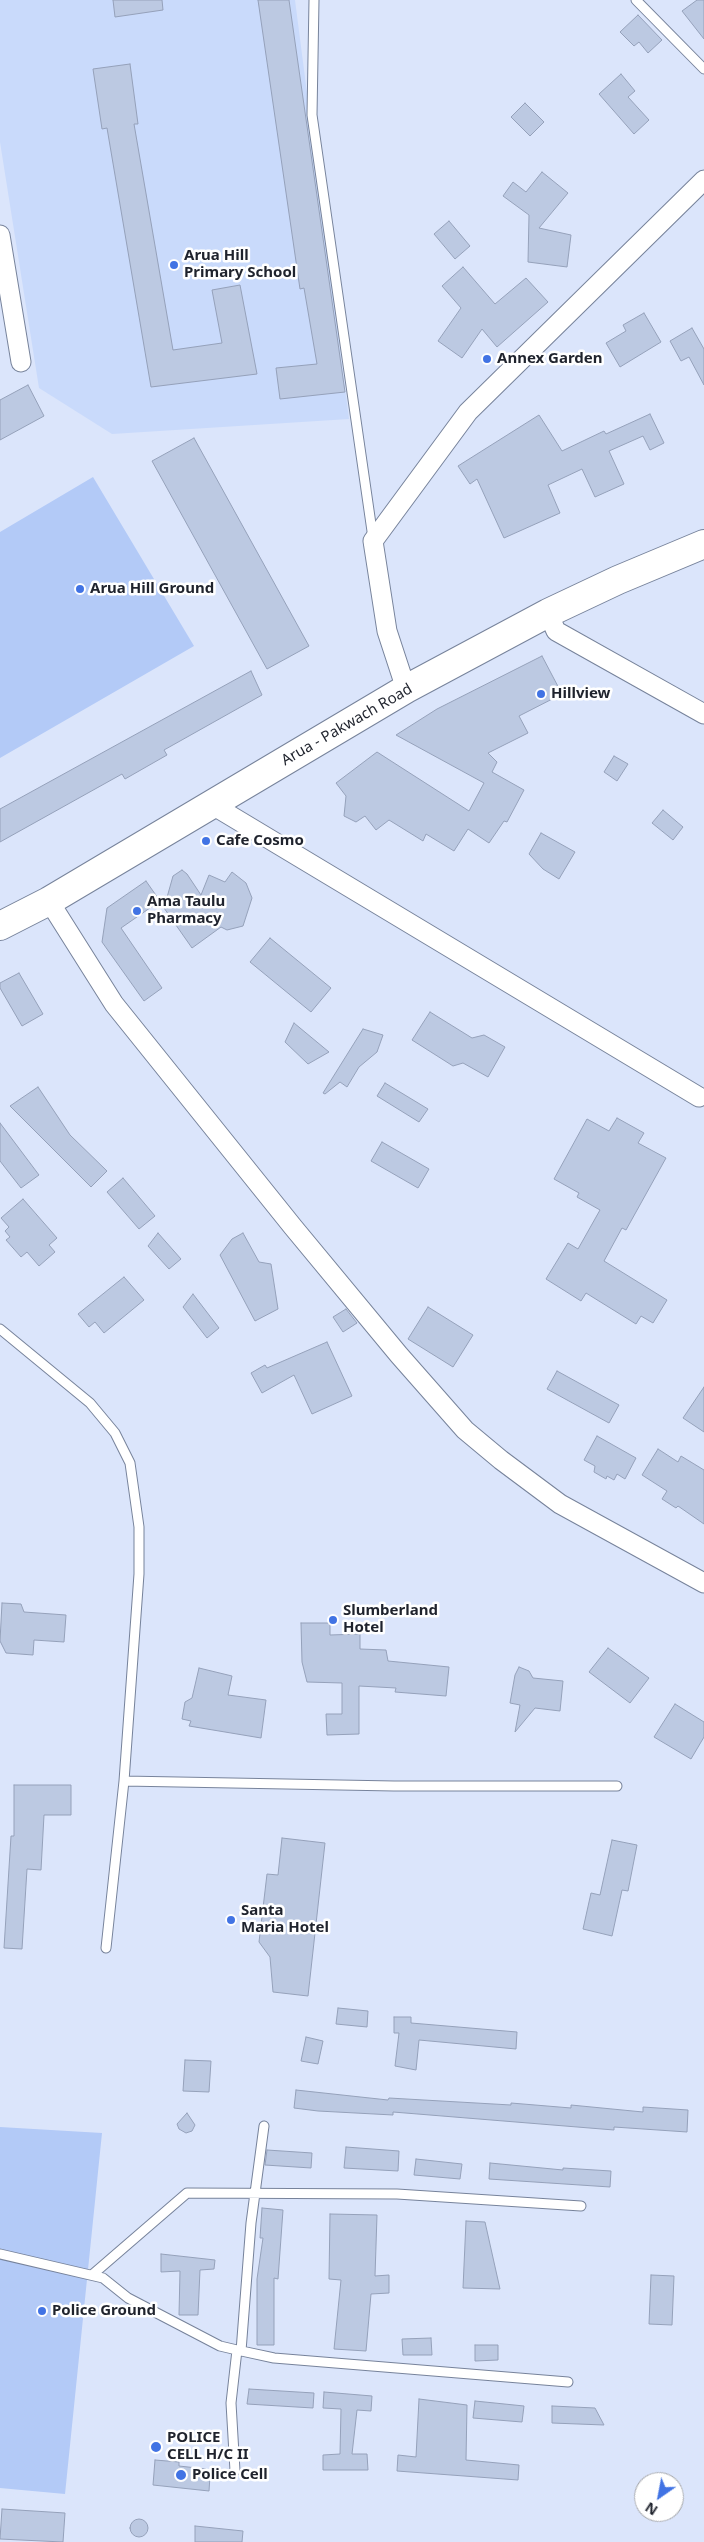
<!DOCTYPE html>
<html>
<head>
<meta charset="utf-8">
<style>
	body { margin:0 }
	#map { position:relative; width:704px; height:2542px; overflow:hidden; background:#dbe5fb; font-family:"Noto Sans",sans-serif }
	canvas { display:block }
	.north { position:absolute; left:634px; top:2472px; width:50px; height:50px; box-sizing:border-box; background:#fff; border:1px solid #a5a7ab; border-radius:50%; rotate:213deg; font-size:14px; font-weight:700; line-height:20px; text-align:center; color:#1f232d }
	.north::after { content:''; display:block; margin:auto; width:18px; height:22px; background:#4173e4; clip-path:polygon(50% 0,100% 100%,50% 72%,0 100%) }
</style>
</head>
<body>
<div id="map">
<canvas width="704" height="2542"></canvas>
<div class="north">N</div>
</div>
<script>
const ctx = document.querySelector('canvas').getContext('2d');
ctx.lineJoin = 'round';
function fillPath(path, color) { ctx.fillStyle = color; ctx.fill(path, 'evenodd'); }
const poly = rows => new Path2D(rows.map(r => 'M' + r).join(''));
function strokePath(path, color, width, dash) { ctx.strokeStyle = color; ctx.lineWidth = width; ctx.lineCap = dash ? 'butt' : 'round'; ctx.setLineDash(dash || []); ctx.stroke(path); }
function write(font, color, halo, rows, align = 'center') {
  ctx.font = font + ' "Noto Sans",sans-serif'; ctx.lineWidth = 5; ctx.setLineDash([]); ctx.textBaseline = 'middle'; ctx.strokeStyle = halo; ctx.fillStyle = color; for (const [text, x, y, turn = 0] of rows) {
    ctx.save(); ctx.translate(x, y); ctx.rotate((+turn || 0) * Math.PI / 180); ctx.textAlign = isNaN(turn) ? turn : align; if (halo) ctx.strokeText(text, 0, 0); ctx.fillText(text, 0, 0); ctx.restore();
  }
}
fillPath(poly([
	[0,0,295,0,349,419,112,434,39,388,0,142]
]), '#c9dafb');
fillPath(poly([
	[93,477,194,646,0,758,0,532],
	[0,2127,102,2133,65,2494,0,2488]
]), '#b3caf7');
const building = poly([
	[113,0,162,0,163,10,115,17,113,0],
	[258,0,289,0,345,392,280,399,276,368,317,364,304,288,300,289,258,0],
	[697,0,704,0,704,39,682,11,697,0],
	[638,15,662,40,648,53,639,42,634,46,620,32,638,15],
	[130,64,138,124,134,124,173,350,222,343,212,290,240,285,257,374,151,387,107,128,102,129,93,69,130,64],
	[621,74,635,91,628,97,649,120,634,134,599,94,621,74],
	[525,103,544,122,530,136,511,117,525,103],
	[542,172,568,193,539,228,571,235,567,267,528,262,529,215,503,196,513,182,526,192,542,172],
	[449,221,470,246,455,259,434,234,449,221],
	[463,267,495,304,526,278,548,302,497,347,482,329,462,358,438,341,461,308,442,286,463,267],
	[644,313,661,342,620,367,606,343,626,331,623,325,644,313],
	[692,328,704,349,704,385,689,357,681,361,670,341,692,328],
	[28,385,44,416,0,440,0,400,28,385],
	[650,414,664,443,650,450,643,436,609,451,624,484,595,497,582,469,548,485,560,513,504,538,477,479,470,484,458,466,539,415,562,451,604,431,606,434,650,414],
	[194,438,309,646,267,669,152,461,194,438],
	[542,656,562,694,519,716,528,733,488,753,497,762,492,772,524,790,507,822,504,821,489,843,468,829,454,851,426,834,423,841,389,820,376,830,365,816,356,822,344,816,346,796,336,783,377,752,469,811,484,783,396,735,437,709,542,656],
	[251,671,262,695,164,750,167,755,125,779,122,774,0,842,0,809,251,671],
	[614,756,628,764,617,781,604,772,614,756],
	[663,810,683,827,673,840,652,823,663,810],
	[541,833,575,852,559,879,543,869,529,854,541,833],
	[182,870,187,874,201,895,209,875,225,882,232,872,246,883,252,898,243,926,227,930,221,927,192,948,164,908,173,876,182,870],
	[146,881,160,901,121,928,162,988,144,1001,102,942,107,908,146,881],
	[270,938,331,988,311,1012,250,962,270,938],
	[19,973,43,1014,22,1026,0,988,0,983,19,973],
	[430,1012,472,1038,484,1035,505,1047,488,1077,463,1063,453,1066,412,1040,430,1012],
	[294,1023,329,1052,308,1064,285,1042,294,1023],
	[363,1029,383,1035,377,1052,359,1067,347,1087,340,1082,325,1094,323,1093,363,1029],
	[385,1083,428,1109,419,1122,377,1096,385,1083],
	[38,1087,70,1135,107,1171,91,1187,10,1106,38,1087],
	[617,1118,644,1133,638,1143,666,1158,626,1230,622,1228,604,1261,667,1300,653,1323,641,1316,636,1324,586,1293,581,1301,546,1279,568,1243,578,1249,600,1210,577,1197,579,1193,554,1179,587,1119,609,1131,617,1118],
	[0,1123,39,1175,21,1188,0,1161,0,1123],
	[382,1142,429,1169,418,1188,371,1161,382,1142],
	[123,1178,155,1216,139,1229,107,1192,123,1178],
	[23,1199,57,1238,49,1245,55,1252,39,1266,27,1252,21,1257,6,1240,10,1237,5,1231,9,1227,1,1218,23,1199],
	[158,1233,181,1259,169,1269,148,1246,158,1233],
	[243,1233,259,1262,271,1264,278,1309,255,1321,220,1255,232,1239,243,1233],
	[124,1277,144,1300,104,1333,95,1322,89,1327,78,1314,124,1277],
	[193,1294,219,1328,207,1338,183,1307,193,1294],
	[428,1307,473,1335,453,1367,408,1339,428,1307],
	[346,1309,357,1323,343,1332,333,1317,346,1309],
	[327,1342,352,1396,312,1414,294,1375,262,1393,251,1373,265,1365,267,1368,327,1342],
	[557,1371,619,1405,609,1423,547,1389,557,1371],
	[704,1387,704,1432,683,1418,704,1387],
	[597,1436,636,1458,625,1479,617,1474,614,1480,607,1476,606,1479,594,1472,595,1466,584,1460,597,1436],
	[658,1449,678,1462,681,1456,704,1470,704,1524,678,1506,676,1508,662,1499,667,1491,642,1475,658,1449],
	[2,1603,21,1604,24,1612,66,1615,64,1642,34,1640,33,1655,6,1653,0,1641,2,1603],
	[301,1623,330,1623,330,1635,360,1634,360,1649,386,1650,388,1661,449,1667,446,1696,395,1692,396,1688,359,1686,359,1734,327,1735,326,1714,342,1714,342,1683,307,1682,302,1662,301,1623],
	[608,1648,649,1678,630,1703,589,1672,608,1648],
	[519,1667,529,1671,533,1678,563,1681,560,1711,535,1708,515,1732,520,1705,510,1703,515,1675,519,1667],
	[199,1668,232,1676,228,1695,266,1700,261,1738,189,1726,191,1721,182,1719,185,1702,192,1698,199,1668],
	[675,1704,704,1722,704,1737,691,1759,654,1737,675,1704],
	[14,1785,71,1785,71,1815,44,1815,41,1870,27,1869,22,1949,4,1948,11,1836,14,1836,14,1785],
	[282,1838,325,1843,308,1996,273,1992,270,1957,259,1942,267,1874,278,1875,282,1838],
	[612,1840,637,1845,628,1891,622,1890,612,1936,583,1929,591,1893,600,1895,612,1840],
	[338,2008,368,2011,367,2027,336,2024,338,2008],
	[394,2017,411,2017,411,2023,517,2032,516,2049,419,2040,416,2070,395,2066,399,2033,394,2033,394,2017],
	[306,2037,323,2041,318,2064,301,2061,306,2037],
	[185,2060,211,2061,209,2092,183,2091,185,2060],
	[296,2090,388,2100,389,2098,511,2105,511,2103,571,2108,571,2105,643,2112,643,2107,688,2110,687,2132,614,2127,614,2130,393,2112,393,2115,318,2111,294,2108,296,2090],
	[187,2113,195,2125,192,2131,186,2133,179,2129,177,2124,187,2113],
	[346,2147,399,2151,398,2171,344,2168,346,2147],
	[267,2150,312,2153,311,2168,265,2165,267,2150],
	[416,2159,462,2164,460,2179,414,2175,416,2159],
	[490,2163,563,2170,563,2168,611,2171,610,2187,489,2179,490,2163],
	[262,2208,283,2210,278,2279,274,2278,274,2345,257,2345,257,2279,263,2238,260,2238,262,2208],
	[330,2214,377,2215,375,2276,389,2275,389,2293,371,2294,366,2351,334,2349,341,2280,329,2279,330,2214],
	[466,2221,485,2222,500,2289,463,2288,466,2221],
	[161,2254,215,2260,214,2269,200,2270,198,2315,179,2315,180,2271,161,2272,161,2254],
	[651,2275,674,2276,672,2325,649,2324,651,2275],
	[431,2338,432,2355,403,2355,402,2339,431,2338],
	[475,2345,498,2345,498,2360,475,2361,475,2345],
	[249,2389,314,2393,313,2408,247,2404,249,2389],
	[324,2392,372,2396,371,2411,357,2410,352,2454,367,2454,368,2470,323,2470,323,2455,340,2454,341,2409,323,2408,324,2392],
	[419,2399,467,2405,466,2460,519,2465,518,2480,397,2471,398,2455,416,2457,419,2399],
	[475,2401,524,2406,522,2422,473,2418,475,2401],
	[552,2406,595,2408,604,2425,552,2423,552,2406],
	[155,2460,179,2462,179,2466,206,2469,205,2475,210,2476,209,2491,153,2485,155,2460],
	[2,2509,65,2513,63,2542,0,2539,2,2509],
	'130 2528a9 9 0 1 1 18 0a9 9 0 1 1-18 0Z',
	[195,2526,243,2531,242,2542,195,2542,195,2526]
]);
fillPath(building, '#bcc9e2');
strokePath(building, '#95a1ba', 1);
const service = poly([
	[314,0,312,115,373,538],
	[636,0,704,69],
	[0,1329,90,1403,115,1433,130,1463,139,1527,139,1574,124,1781,394,1786,617,1786],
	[106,1948,124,1781],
	[0,2254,103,2278,128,2298,220,2346,237,2350,274,2358,568,2382],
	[92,2275,187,2193,397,2194,581,2206],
	[241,2351,251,2223,264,2126],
	[235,2471,231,2403,237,2350]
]);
const minor = poly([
	[0,235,21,362],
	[548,613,556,631,704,714],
	[406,689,387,631,373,541,468,412,704,180],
	[211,804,699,1097],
	[49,901,114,1004,293,1227,399,1355,465,1430,501,1460,560,1504,704,1583]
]);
const primary = poly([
	[0,926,49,901,406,689,548,613,618,580,704,544]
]);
strokePath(service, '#77839b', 11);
strokePath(minor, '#77839b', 21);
strokePath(primary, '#77839b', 30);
strokePath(service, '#fff', 9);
strokePath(minor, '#fff', 19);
strokePath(primary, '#fff', 28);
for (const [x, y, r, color] of [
	[174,265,5,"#4173e4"],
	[487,359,5,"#4173e4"],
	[80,589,5,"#4173e4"],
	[541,694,5,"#4173e4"],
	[206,841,5,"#4173e4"],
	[137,911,5,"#4173e4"],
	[333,1620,5,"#4173e4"],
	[231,1920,5,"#4173e4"],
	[42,2311,5,"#4173e4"],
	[156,2447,6,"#4173e4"],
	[181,2475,6,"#4173e4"]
]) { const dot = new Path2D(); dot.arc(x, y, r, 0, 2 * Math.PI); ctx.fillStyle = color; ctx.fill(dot); strokePath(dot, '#fff', 2); }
write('bold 15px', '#1f232d', '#fff', [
	["Arua Hill",184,256],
	["Primary School",184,273],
	["Annex Garden",497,359],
	["Arua Hill Ground",90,589],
	["Hillview",551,694],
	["Cafe Cosmo",216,841],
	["Ama Taulu",147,902],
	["Pharmacy",147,919],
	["Slumberland",343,1611],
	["Hotel",343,1628],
	["Santa",241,1911],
	["Maria Hotel",241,1928],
	["Police Ground",52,2311],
	["POLICE",167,2438],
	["CELL H/C II",167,2455],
	["Police Cell",192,2475]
], 'left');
write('15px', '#1f232d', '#fff', [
	["Arua - Pakwach Road",347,725,-30]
]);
</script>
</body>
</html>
